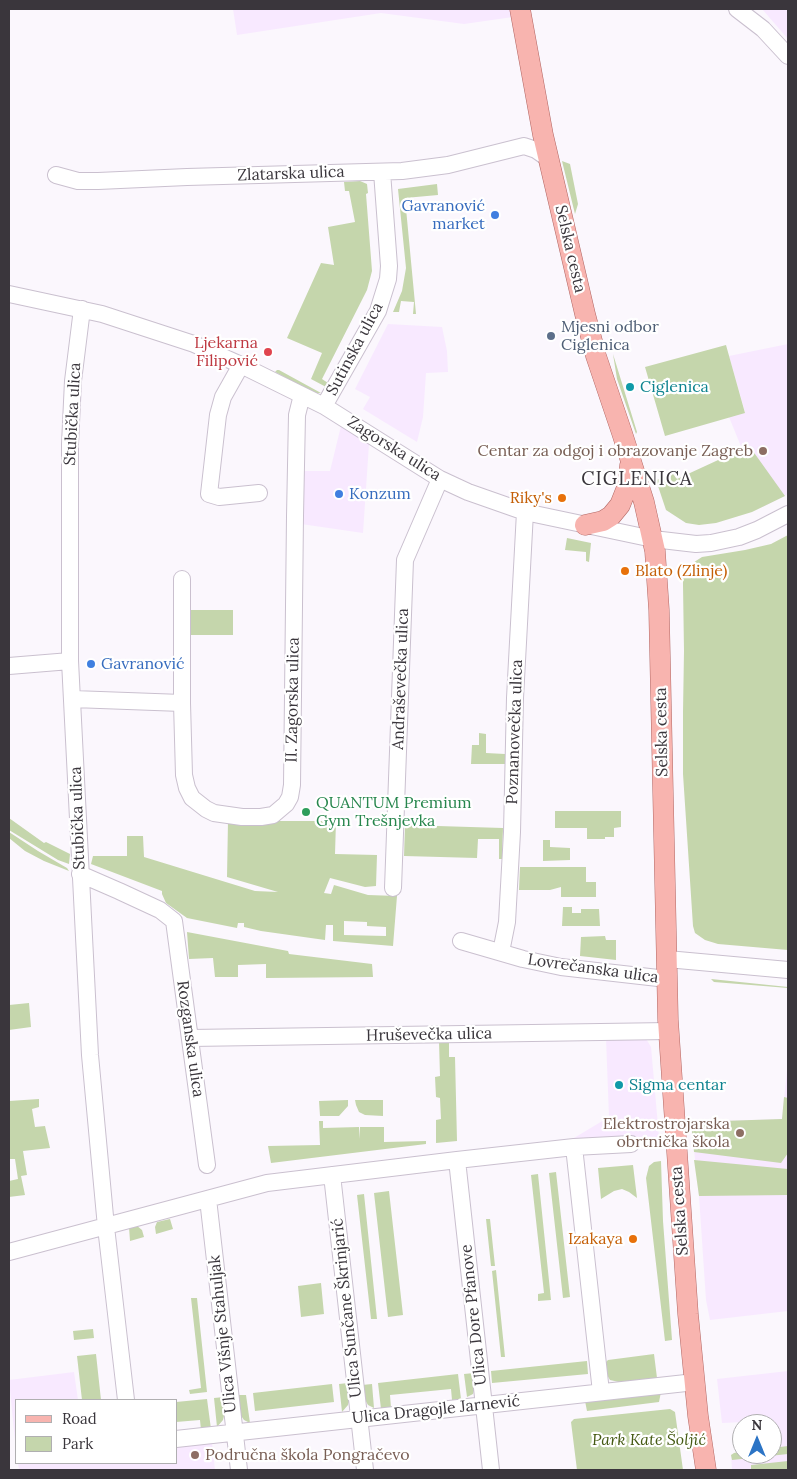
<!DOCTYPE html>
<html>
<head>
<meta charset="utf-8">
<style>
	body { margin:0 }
	#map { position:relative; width:797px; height:1479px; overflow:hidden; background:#fbf7fd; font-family:Lora,serif }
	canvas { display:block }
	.frame { position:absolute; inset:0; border:10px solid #3a363c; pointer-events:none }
	.legend { position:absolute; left:15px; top:1399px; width:162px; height:65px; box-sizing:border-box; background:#fff; border:1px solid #b0afb1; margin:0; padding:6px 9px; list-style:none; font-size:15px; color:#3a363c }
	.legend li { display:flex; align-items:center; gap:10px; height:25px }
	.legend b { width:25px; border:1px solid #b0afb1 }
	.north { position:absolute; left:732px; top:1414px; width:50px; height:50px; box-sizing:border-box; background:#fff; border:1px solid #b0afb1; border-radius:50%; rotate:0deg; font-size:14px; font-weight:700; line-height:20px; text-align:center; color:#3a363c }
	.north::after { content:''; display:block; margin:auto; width:18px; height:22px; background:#2c74c5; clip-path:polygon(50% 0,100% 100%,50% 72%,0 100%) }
</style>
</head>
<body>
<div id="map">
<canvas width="797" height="1479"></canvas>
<div class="frame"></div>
<ul class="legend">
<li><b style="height:6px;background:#f8b4af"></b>Road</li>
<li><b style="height:14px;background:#c5d6ac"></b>Park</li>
</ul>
<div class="north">N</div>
</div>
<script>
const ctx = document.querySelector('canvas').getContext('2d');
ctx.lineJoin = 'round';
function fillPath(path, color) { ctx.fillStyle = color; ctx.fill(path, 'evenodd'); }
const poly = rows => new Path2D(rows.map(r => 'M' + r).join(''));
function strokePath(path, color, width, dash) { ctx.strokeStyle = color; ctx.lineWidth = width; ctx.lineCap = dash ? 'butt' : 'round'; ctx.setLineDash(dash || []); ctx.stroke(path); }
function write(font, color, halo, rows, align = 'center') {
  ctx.font = font + ' Lora,serif'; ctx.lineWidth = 4.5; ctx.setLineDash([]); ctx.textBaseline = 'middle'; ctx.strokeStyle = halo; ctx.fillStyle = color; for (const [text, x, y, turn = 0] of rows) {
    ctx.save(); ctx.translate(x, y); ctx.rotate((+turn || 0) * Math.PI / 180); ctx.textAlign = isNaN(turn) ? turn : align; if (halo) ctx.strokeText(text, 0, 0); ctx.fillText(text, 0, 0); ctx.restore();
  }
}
fillPath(poly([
	[233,9,512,9,513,17,464,24,381,13,237,35],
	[762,9,788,9,788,39],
	[388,324,442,327,447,351,448,372,426,373,423,417,417,442,363,409,370,397,355,389],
	[788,344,788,494,763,507,735,453,742,449,729,417,745,412,729,356],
	[341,426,369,444,363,533,301,524,303,471,330,471],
	[606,1038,646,1039,648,1042,651,1047,659,1137,569,1141,609,1117],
	[788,1061,788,1311,710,1320,706,1300,699,1196,691,1122,782,1119],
	[788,1371,788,1470,731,1470,732,1469,731,1455,772,1454,772,1424,745,1424,744,1422,722,1423,717,1379],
	[74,1372,78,1400,16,1400,16,1451,9,1380],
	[212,1443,215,1470,19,1470,18,1463,176,1463,176,1447]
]), '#f8e9ff');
fillPath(poly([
	[562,161,570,164,578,204,575,214],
	[360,181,367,184,368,193,366,194,372,271,367,290,322,379,331,385,328,388,311,379,322,353,287,338,321,263,334,265,328,227,355,222,349,191,345,191,344,182],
	[437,184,438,195,405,198,416,314,413,314,414,302,401,301,399,312,393,312,402,291,406,268,398,189],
	[726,345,745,413,665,436,645,367],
	[613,354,637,432,636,434,617,379],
	[277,370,279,370,321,393,315,393,275,372],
	[750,447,785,496,752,512,716,523,699,525,686,523,666,510,656,480,673,474,677,479,742,449],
	[788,535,788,950,718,944,705,940,695,933,693,926,683,774,683,712,684,651,683,585,683,577,688,566,702,557,745,550,771,544],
	[567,538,591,543,589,562,586,561,586,552,565,550],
	[191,610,233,610,233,635,191,635],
	[479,733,486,734,486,753,505,754,505,764,471,764,472,745,479,745],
	[555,811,621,811,621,827,614,828,614,837,605,837,605,839,587,839,587,828,555,828],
	[9,818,44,843,46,842,70,854,69,864,58,860,9,830],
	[228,821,336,821,335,854,377,855,376,886,365,887,330,878,324,893,331,894,334,885,368,895,397,896,393,946,333,941,333,925,326,925,325,940,261,931,244,927,244,923,238,923,237,928,187,918,166,903,162,894,162,891,91,864,93,856,127,856,127,836,143,836,144,857,255,891,278,892,227,877],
	[344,921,367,922,367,926,386,927,386,936,344,935],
	[405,825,503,828,502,859,499,859,499,839,478,839,477,858,404,856],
	[9,832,38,851,67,868,69,871,44,861,25,851,9,838],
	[543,840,550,840,550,847,570,848,570,860,543,861],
	[520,867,586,867,586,882,596,882,596,897,561,897,561,887,550,890,519,890],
	[563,907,572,907,572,913,581,913,581,909,599,909,600,926,562,926],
	[187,932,288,951,289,954,372,964,373,977,266,978,266,964,238,965,238,977,215,977,213,958,189,959],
	[605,936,606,940,616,940,616,960,580,956,581,937],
	[711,979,788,987,788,988,714,982],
	[29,1003,31,1027,9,1030,9,1005],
	[439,1041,449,1041,449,1057,455,1057,457,1141,436,1143,436,1120,441,1119,440,1098,436,1097,435,1077,440,1076],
	[784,1097,788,1098,788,1153,781,1163,694,1152,691,1122,782,1119],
	[39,1099,39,1107,32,1109,35,1127,45,1126,50,1148,23,1151,27,1175,21,1176,25,1195,9,1197,9,1181,18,1179,15,1159,9,1159,9,1101],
	[348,1100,348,1106,339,1116,320,1116,319,1101],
	[355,1100,383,1100,383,1116,365,1115,359,1112,356,1105],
	[319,1121,323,1121,323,1128,359,1127,359,1139,360,1127,384,1127,384,1142,426,1141,426,1144,271,1163,268,1146,320,1145],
	[694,1160,788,1169,788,1195,699,1196],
	[661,1161,663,1221,672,1340,665,1341,646,1178,649,1166,654,1162],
	[633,1165,637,1198,629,1192,622,1189,614,1191,601,1199,598,1168],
	[556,1172,570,1297,563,1298,549,1173],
	[538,1174,551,1300,538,1301,538,1294,544,1293,531,1175],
	[389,1191,403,1315,388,1317,374,1193],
	[364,1194,377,1319,371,1319,357,1195],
	[170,1219,173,1229,156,1234,155,1227,157,1222],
	[486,1219,490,1219,495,1266,491,1266],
	[136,1225,142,1230,144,1237,130,1241,129,1227],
	[496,1270,505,1357,501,1357,492,1271],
	[321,1283,324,1314,301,1317,298,1286],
	[191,1298,197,1298,207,1392,190,1394,189,1390,201,1388],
	[93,1329,94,1338,74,1340,73,1331],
	[96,1354,101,1400,82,1400,77,1356],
	[654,1354,657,1378,619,1382,610,1380,607,1375,605,1363,608,1360],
	[587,1361,588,1374,492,1383,491,1371],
	[474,1373,475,1387,473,1394,467,1397,464,1374],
	[458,1374,461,1399,452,1400,451,1389,390,1395,391,1408,381,1409,378,1383],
	[348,1383,350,1398,348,1405,342,1412,339,1384],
	[332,1384,334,1402,255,1411,253,1393],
	[372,1384,374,1408,368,1405,364,1398,362,1385],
	[661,1392,659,1402,587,1411,585,1401],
	[237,1395,246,1395,250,1423,244,1420,239,1413],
	[224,1397,225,1412,223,1420,217,1427,214,1398],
	[207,1399,211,1429,201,1430,200,1420,176,1422,176,1402],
	[670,1409,675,1412,683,1470,577,1470,571,1422,574,1419],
	[788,1446,788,1454,732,1460,731,1455,734,1453,742,1451,742,1454,772,1454,772,1448],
	[788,1461,788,1470,751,1470,751,1465]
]), '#c5d6ac');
const minor = poly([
	[737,9,763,29,788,56],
	[56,175,78,181,98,181,187,177,402,171,448,165,524,146,536,150,549,159],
	[9,294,102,314,194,344,241,365,324,406,440,479,468,492,525,512,653,539,696,544,711,543,739,537,757,530,788,514],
	[82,309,73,381,70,444,70,661,90,1055,106,1227,126,1400],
	[241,365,223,397,218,415,209,494,219,497,259,493],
	[324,406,378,311,388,279,389,266,382,172],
	[182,579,182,703,184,775,187,788,192,798,206,809,214,813,242,817,261,817,273,815,286,804,290,797,292,785,295,516,297,415,302,395],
	[9,666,70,661],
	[73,699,182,703],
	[80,874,119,891,160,910,174,921,207,1165],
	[393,888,405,560,440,479],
	[461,941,523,959,561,967,667,979],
	[501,952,507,922,512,832,515,698,525,512],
	[667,959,788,970],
	[190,1038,669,1031],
	[574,1147,601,1392],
	[457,1160,491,1470],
	[332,1175,365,1470],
	[208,1199,239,1470],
	[9,1252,267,1183,457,1160,574,1147,631,1144],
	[176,1439,695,1382]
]);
const major = poly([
	[520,9,543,135,585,314,596,356,622,433,644,502,655,551,659,610,668,1020,688,1314,698,1416,706,1470],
	[585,525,603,521,611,516,620,505,628,485,630,465]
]);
strokePath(minor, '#cac0cf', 18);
strokePath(major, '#b26764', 21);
strokePath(minor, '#fff', 16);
strokePath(major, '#f8b4af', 20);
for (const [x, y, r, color] of [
	[495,215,5,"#3f7fe0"],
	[551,336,5,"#5c6f8a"],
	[268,352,5,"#e0444e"],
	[630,387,5,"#0f9aa8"],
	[763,451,5,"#8d6e63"],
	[339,494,5,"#3f7fe0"],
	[562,498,5,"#e8710a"],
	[625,571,5,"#e8710a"],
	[91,664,5,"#3f7fe0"],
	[306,812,5,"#2e9e5b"],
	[619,1085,5,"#0f9aa8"],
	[740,1133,5,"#8d6e63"],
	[633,1239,5,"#e8710a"],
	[195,1455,5,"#8d6e63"]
]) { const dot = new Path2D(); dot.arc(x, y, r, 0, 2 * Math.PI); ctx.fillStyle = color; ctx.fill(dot); strokePath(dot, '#fff', 2); }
write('16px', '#3a363c', '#fff', [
	["Zlatarska ulica",291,174,-2],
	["Selska cesta",570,249,77],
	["Sutinska ulica",355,349,-62],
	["Stubička ulica",73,414,-87],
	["Zagorska ulica",394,449,32],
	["Andraševečka ulica",401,679,-88],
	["II. Zagorska ulica",293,700,-89],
	["Poznanovečka ulica",515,732,-88],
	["Selska cesta",662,732,-91],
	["Stubička ulica",78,818,-92],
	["Lovrečanska ulica",593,969,8],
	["Hruševečka ulica",429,1035,-1],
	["Rozganska ulica",190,1039,82],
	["Selska cesta",680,1211,-94],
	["Ulica Sunčane Škrinjarić",347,1308,-96],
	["Ulica Dore Pfanove",474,1315,-96],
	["Ulica Višnje Stahuljak",223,1334,-96],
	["Ulica Dragojle Jarnević",436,1410,-6]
]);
write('16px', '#366cbe', '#fff', [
	["Gavranović",485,206,"right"],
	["market",485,224,"right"],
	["Konzum",349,494],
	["Gavranović",101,664]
], 'left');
write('16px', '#4e5e75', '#fff', [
	["Mjesni odbor",561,327],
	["Ciglenica",561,345]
], 'left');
write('16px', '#be3a42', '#fff', [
	["Ljekarna",258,343],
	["Filipović",258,361]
], 'right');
write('16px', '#0d838f', '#fff', [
	["Ciglenica",640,387],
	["Sigma centar",629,1085]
], 'left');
write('16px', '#785e54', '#fff', [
	["Centar za odgoj i obrazovanje Zagreb",753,451],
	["Elektrostrojarska",730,1124],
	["obrtnička škola",730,1142],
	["Područna škola Pongračevo",205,1455,"left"]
], 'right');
write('16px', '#c56008', '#fff', [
	["Riky's",552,498],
	["Blato (Zlinje)",635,571,"left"],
	["Izakaya",623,1239]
], 'right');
write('16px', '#27864d', '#fff', [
	["QUANTUM Premium",316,803],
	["Gym Trešnjevka",316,821]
], 'left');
write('italic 16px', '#455a13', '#fff', [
	["Park Kate Šoljić",649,1440]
]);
ctx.letterSpacing = '1px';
write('19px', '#3a363c', '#fff', [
	["CIGLENICA",637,480]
]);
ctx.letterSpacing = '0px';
</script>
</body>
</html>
